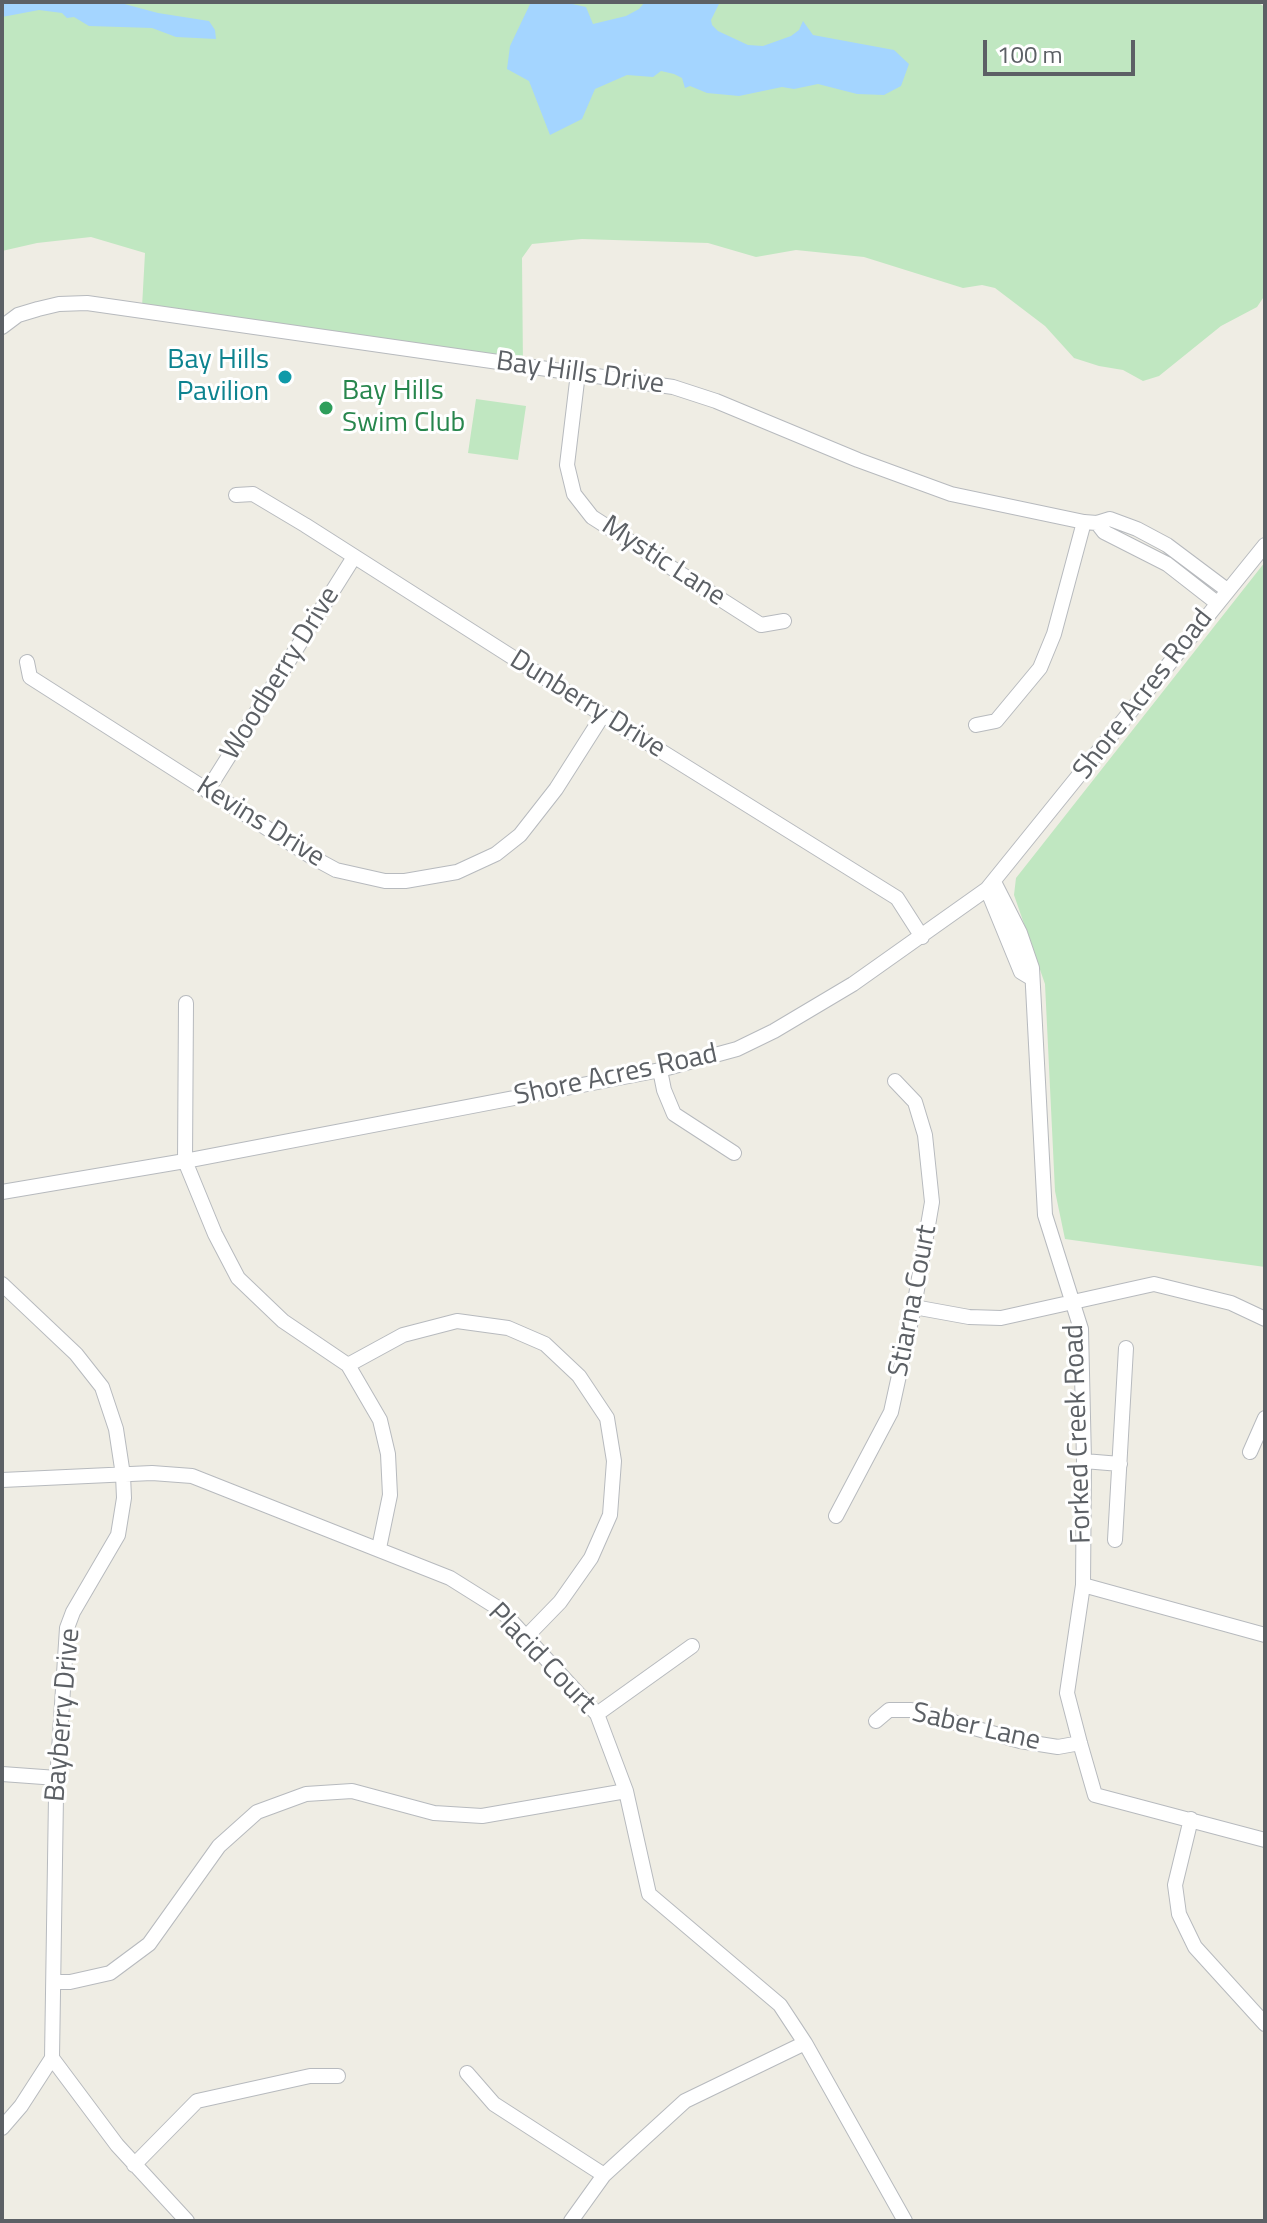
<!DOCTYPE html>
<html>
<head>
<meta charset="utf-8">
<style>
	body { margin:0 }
	#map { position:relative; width:1267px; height:2223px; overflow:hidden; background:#efede4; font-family:"Titillium Web",sans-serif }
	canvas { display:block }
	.frame { position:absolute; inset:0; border:4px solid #5c6065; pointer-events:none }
	.scale { position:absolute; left:983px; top:40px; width:152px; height:36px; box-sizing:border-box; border:4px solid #5c6065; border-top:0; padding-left:10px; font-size:24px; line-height:28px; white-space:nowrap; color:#5c6065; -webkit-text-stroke:6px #fff; paint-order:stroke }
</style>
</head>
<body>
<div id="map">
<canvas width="1267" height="2223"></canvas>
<div class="frame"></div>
<div class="scale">100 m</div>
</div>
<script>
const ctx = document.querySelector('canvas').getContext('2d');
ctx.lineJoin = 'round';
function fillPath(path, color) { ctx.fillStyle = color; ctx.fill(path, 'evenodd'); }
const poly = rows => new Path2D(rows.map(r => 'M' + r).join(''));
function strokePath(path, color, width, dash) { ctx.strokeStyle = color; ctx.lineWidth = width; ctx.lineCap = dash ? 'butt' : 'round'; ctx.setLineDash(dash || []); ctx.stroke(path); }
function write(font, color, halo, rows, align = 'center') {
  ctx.font = font + ' "Titillium Web",sans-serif'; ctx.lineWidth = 6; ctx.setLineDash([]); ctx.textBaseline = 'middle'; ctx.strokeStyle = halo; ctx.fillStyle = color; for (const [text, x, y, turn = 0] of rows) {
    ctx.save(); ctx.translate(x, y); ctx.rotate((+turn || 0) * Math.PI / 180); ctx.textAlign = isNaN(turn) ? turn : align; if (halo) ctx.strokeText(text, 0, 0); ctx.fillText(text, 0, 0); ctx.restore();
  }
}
fillPath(poly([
	[2,2,1257,2,1265,7,1265,295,1257,307,1221,326,1159,376,1143,381,1123,370,1099,366,1074,358,1045,326,995,288,982,285,963,288,864,257,796,250,756,257,708,243,582,239,532,244,522,258,523,369,390,340,264,321,142,307,145,253,91,237,37,243,2,251],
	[476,399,526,406,518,460,468,453],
	[1265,562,1265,1267,1065,1239,1055,1191,1045,984,1014,895,1016,878]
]), '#c0e7c1');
fillPath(poly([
	[2,2,117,2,158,13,209,21,215,30,216,39,176,37,152,28,89,26,74,17,67,18,62,13,39,10,2,17],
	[531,2,563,2,586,7,593,24,626,16,639,9,645,2,720,2,711,20,712,25,718,31,748,45,763,46,791,36,799,30,803,21,813,35,894,50,909,64,901,86,884,95,857,94,818,84,794,89,782,87,739,96,707,93,690,86,685,88,682,78,674,74,661,71,653,77,627,75,595,89,582,119,550,135,529,81,507,69,510,46]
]), '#a4d5ff');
const minor = poly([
	[2,327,18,315,38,309,59,304,87,303,673,387,716,401,858,460,951,494,1084,522,1097,523,1110,519,1137,529,1167,545,1227,590],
	[578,373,567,465,574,494,592,517,761,625,784,621],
	[236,495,253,494,305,525,603,715,897,898,922,937],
	[1097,523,1104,532,1167,564,1217,603],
	[27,662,30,677,312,857,336,870,385,881,405,881,457,872,496,854,520,835,556,789,603,715],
	[976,725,996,721,1040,668,1054,634,1084,522],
	[207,791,354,557],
	[994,882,1020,933,1032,968,1045,1215,1081,1329,1084,1461,1083,1585,1067,1693,1080,1743,1095,1795,1265,1840],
	[987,889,1021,972,1031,978],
	[186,1003,185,1161,215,1234,238,1278,283,1321,348,1365,380,1420,388,1454,390,1495,379,1548],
	[660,1070,664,1090,674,1114,734,1153],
	[2,1192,185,1161,660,1070,737,1049,774,1031,853,984,987,889,1265,545],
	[2,1284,76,1354,102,1387,116,1429,123,1475,124,1498,118,1535,73,1612,67,1628,56,1796,52,2058,117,2145,187,2221],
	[914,1307,969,1317,1001,1318,1154,1284,1231,1303,1265,1319],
	[348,1365,403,1335,457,1321,508,1328,545,1344,579,1376,607,1418,614,1461,610,1515,591,1558,560,1602,525,1638],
	[1250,1452,1265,1418],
	[1084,1461,1120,1464],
	[2,1480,152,1473,192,1476,450,1578,501,1610,597,1714,626,1791,649,1894,780,2005,805,2043,905,2221],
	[836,1516,891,1412,914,1307,932,1202,925,1135,915,1102,895,1081],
	[1115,1540,1126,1348],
	[1083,1585,1265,1635],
	[597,1714,692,1646],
	[876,1721,889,1710,911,1710,1020,1741,1058,1747,1080,1743],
	[2,1774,57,1778],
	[1191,1819,1175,1885,1179,1914,1195,1947,1265,2024],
	[54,1982,70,1982,110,1973,149,1944,219,1846,257,1812,306,1794,352,1791,434,1813,482,1816,626,1791],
	[467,2073,494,2104,604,2175],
	[2,2128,21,2106,52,2058],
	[134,2165,197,2101,310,2076,338,2076],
	[571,2221,604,2175,685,2101,805,2043]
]);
strokePath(minor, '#b7babe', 16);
strokePath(minor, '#fff', 14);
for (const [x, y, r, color] of [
	[285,377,8,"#0f9aa8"],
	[326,408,8,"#2e9e5b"]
]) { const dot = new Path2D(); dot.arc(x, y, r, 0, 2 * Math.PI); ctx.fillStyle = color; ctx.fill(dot); strokePath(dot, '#fff', 3); }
write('28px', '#0d838f', '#fff', [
	["Bay Hills",269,361],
	["Pavilion",269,393]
], 'right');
write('28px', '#5c6065', '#fff', [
	["Bay Hills Drive",580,374,8],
	["Mystic Lane",663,562,33],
	["Woodberry Drive",281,674,-58],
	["Shore Acres Road",1144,695,-52],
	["Dunberry Drive",587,705,32],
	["Kevins Drive",260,823,32],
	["Shore Acres Road",616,1076,-12],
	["Stiarna Court",914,1301,-79],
	["Forked Creek Road",1079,1434,-92],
	["Placid Court",541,1659,46],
	["Bayberry Drive",64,1715,-85],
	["Saber Lane",976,1728,13]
]);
write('28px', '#27864d', '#fff', [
	["Bay Hills",342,392],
	["Swim Club",342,424]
], 'left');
</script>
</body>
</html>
